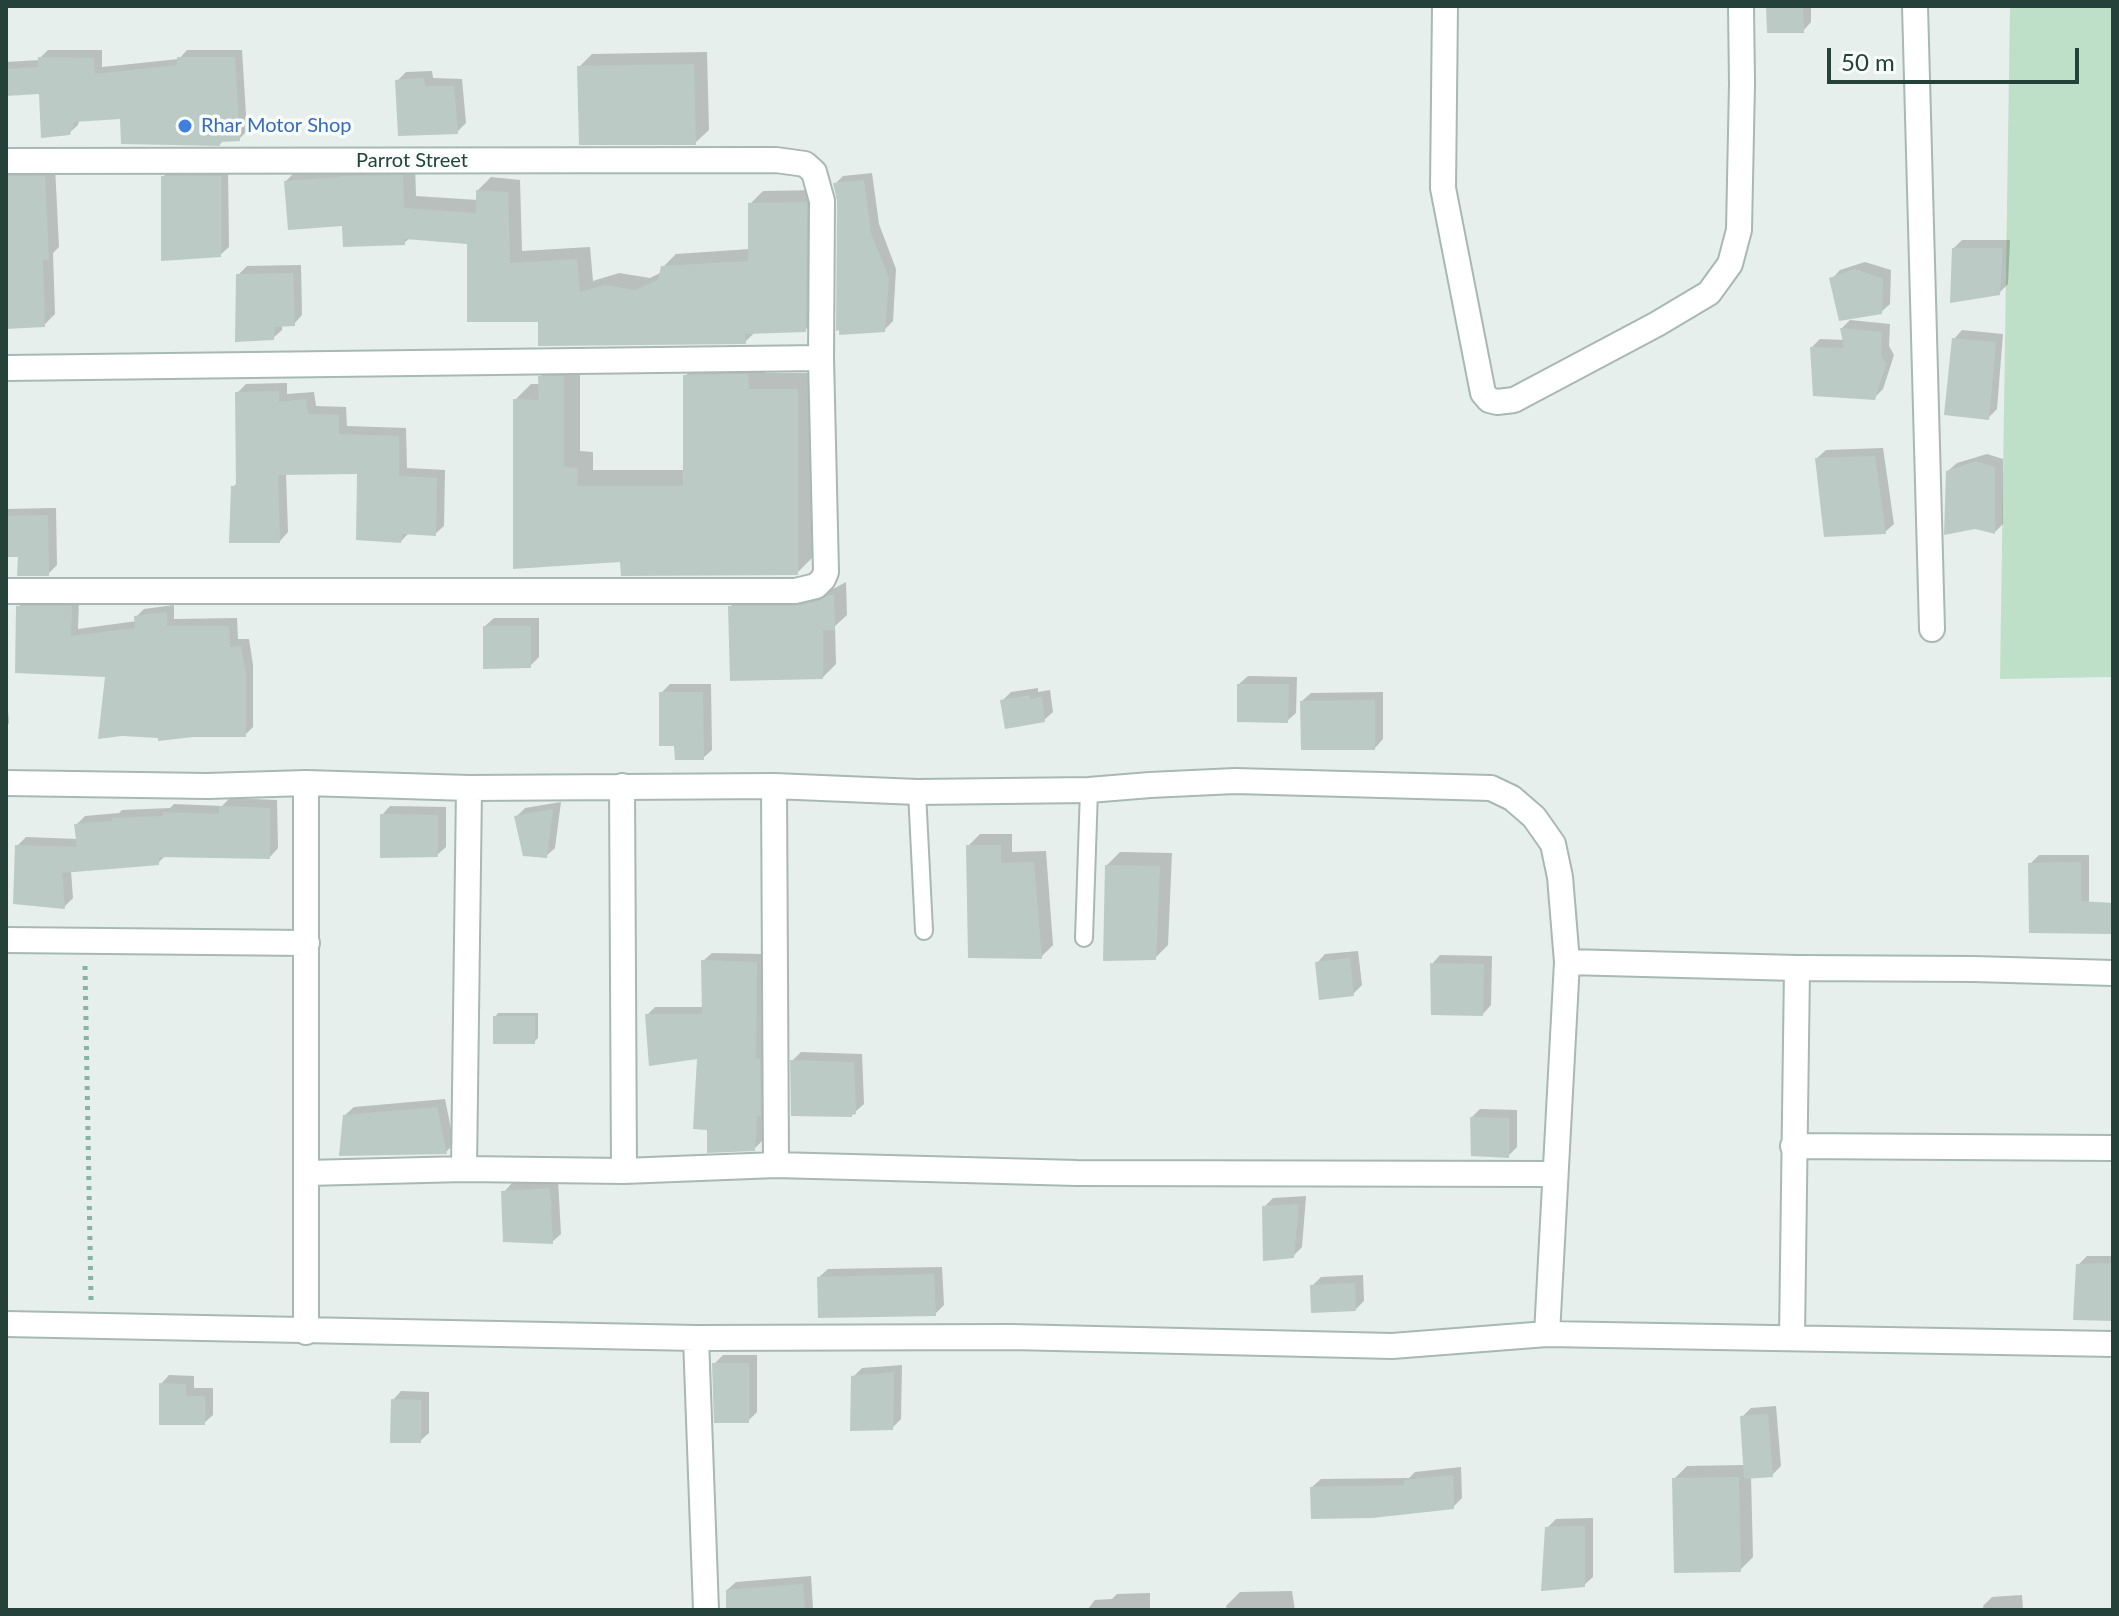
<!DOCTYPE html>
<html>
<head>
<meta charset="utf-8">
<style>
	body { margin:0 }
	#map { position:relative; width:2119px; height:1616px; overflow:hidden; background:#e6efeb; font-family:Lato,sans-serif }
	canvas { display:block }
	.frame { position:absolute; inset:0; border:8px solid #24423a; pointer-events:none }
	.scale { position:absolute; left:1827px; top:48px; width:252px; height:36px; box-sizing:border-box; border:4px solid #24423a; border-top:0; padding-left:10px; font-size:24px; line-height:28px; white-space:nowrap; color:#24423a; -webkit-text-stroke:6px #f7fbf9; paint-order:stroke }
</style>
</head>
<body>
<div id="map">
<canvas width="2119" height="1616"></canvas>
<div class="frame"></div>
<div class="scale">50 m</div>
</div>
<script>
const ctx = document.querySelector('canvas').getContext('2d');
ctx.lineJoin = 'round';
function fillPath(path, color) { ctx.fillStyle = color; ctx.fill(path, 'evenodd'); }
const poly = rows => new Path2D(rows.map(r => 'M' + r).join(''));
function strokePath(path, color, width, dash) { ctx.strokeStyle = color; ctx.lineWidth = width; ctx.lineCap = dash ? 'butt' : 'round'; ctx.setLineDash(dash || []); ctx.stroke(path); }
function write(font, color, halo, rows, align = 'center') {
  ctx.font = font + ' Lato,sans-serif'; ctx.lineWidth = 7; ctx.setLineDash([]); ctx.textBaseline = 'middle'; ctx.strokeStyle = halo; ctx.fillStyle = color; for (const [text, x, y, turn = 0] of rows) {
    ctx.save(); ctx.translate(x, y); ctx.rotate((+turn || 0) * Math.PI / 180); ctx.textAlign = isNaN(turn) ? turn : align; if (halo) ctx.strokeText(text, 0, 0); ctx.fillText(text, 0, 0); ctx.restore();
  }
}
fillPath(poly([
	[2010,6,2113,6,2113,677,2000,679]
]), '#bfe0c8');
fillPath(poly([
	[1768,6,1811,6,1811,22,1803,31],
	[48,50,102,50,102,67,179,59,187,50,242,50,247,131,239,139,224,140,220,144,122,117,79,120,78,125,69,133,41,92,6,94,6,62,40,60,40,58],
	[707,52,709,130,695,143,579,67,592,54],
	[432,71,433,78,462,79,466,123,457,132,397,81,406,72],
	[415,163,416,196,478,200,478,190,491,177,520,180,522,251,590,247,593,281,619,273,650,278,662,272,663,267,676,254,750,249,750,204,763,191,819,190,818,317,805,330,755,332,745,342,540,320,469,242,410,238,404,243,344,224,286,181,299,168],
	[6,166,55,166,59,247,53,253,55,314,44,325,6,326],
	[172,168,228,168,229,247,220,255,163,177],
	[872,173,879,224,896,269,893,321,884,330,839,201,835,184,843,176],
	[1962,240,2010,240,2008,284,1999,293,1954,248],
	[1865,262,1891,270,1890,304,1881,312,1832,279,1840,270],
	[301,265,302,315,294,324,282,325,282,330,273,338,238,275,247,266],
	[1850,320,1890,324,1889,346,1894,355,1883,389,1874,398,1812,347,1820,339,1845,340,1842,328],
	[1962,330,2003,334,1997,409,1988,418,1954,339],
	[764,358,765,373,814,373,814,556,797,573,622,560,515,400,531,384,541,384,540,377,557,361,580,360,580,451,593,452,593,470,685,470,685,376,702,359],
	[287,383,287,394,314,392,316,406,346,407,347,426,406,428,407,468,445,470,444,526,435,534,409,533,401,541,360,472,286,473,288,532,280,541,233,487,238,482,237,393,246,384],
	[1883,448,1894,524,1885,532,1817,458,1826,450],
	[1987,454,2003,459,2003,524,1995,532,1948,471,1957,463],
	[56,508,57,565,48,574,20,555,6,555,7,509],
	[846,582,847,615,835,626,836,664,823,677,730,607,743,594,810,594,835,588],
	[27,599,79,599,78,629,137,621,136,617,144,609,174,605,174,619,237,618,238,639,249,639,253,665,253,727,245,735,107,675,18,607],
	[494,618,539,618,539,657,530,666,485,626],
	[1248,676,1297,677,1296,713,1287,721,1239,684],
	[670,684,711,684,712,750,703,758,661,693],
	[6,685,9,723,6,726],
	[1038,688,1038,692,1050,690,1053,712,1044,720,1003,700,1011,692],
	[1383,692,1383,739,1375,748,1302,701,1311,693],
	[230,798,277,800,278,848,270,857,166,855,158,863,71,871,73,898,64,907,17,846,26,837,78,839,76,825,85,816,119,813,122,810,170,808,174,804,222,806],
	[561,802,555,848,546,856,516,817,525,808],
	[390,806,446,807,446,847,437,855,382,815],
	[980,834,1012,834,1012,852,1046,851,1053,945,1041,957,968,846],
	[1120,852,1172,853,1168,945,1155,958,1107,865],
	[2039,855,2089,855,2089,923,2030,864],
	[1358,951,1362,985,1353,994,1317,963,1325,954],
	[712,953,765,954,763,1140,754,1149,709,1128,699,1057,647,1015,655,1007,704,1007,703,961],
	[1440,955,1492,956,1491,1005,1483,1014,1432,964],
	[498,1013,538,1013,538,1038,534,1042,495,1017],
	[6,1019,8,1019,6,1073],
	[801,1052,862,1054,864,1104,855,1112,792,1061],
	[445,1099,454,1144,446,1152,345,1115,354,1107],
	[1480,1109,1517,1110,1517,1147,1508,1156,1472,1117],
	[558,1180,561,1234,552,1242,504,1192,512,1183],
	[1306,1196,1302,1247,1293,1256,1264,1207,1273,1198],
	[2087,1256,2113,1256,2113,1319,2078,1265],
	[942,1267,944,1305,935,1314,819,1277,828,1269],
	[1363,1275,1364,1301,1356,1309,1312,1286,1321,1277],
	[723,1355,757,1355,757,1412,748,1421,714,1364],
	[902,1365,901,1419,892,1428,853,1377,862,1368],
	[169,1375,194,1376,194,1388,213,1388,213,1415,204,1423,161,1384],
	[401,1391,429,1392,429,1433,420,1441,393,1400],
	[1776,1406,1781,1466,1772,1475,1751,1476,1753,1557,1740,1570,1674,1479,1687,1466,1745,1465,1742,1417,1751,1408],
	[1461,1467,1462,1498,1453,1507,1312,1487,1321,1479,1409,1478,1415,1472],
	[1593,1518,1593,1577,1584,1585,1547,1528,1556,1519],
	[811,1576,813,1608,811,1610,729,1610,727,1590,736,1582],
	[1292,1591,1295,1610,1227,1610,1226,1606,1240,1592],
	[1150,1593,1150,1610,1087,1610,1095,1600,1112,1599,1117,1594],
	[2022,1595,2023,1610,1984,1610,1983,1606,1992,1597]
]), '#0003');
fillPath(poly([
	[1766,6,1803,6,1804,33,1767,33],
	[38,57,94,58,95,74,177,65,177,57,235,57,240,141,220,142,220,146,121,144,120,119,74,122,70,135,41,138,39,94,6,96,6,69,38,67],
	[694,64,696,145,579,145,577,66],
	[424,78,425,86,454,86,458,134,398,136,395,80],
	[403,175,404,208,476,213,476,190,508,192,510,263,577,259,580,292,605,285,635,290,658,280,661,266,748,261,748,203,807,202,806,332,745,334,746,344,538,346,538,322,467,322,467,244,405,239,405,245,343,247,342,226,288,230,284,181,340,177,340,176],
	[6,176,45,176,49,260,43,260,45,327,6,329],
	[161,176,221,176,221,257,161,261],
	[864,180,871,233,889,278,885,332,839,335,839,330,836,331,837,201,833,183],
	[1952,248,2003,248,2000,295,1950,303],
	[1855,269,1883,279,1882,314,1839,321,1829,278],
	[293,273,295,326,275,327,274,340,235,342,236,274],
	[1840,328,1882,332,1881,355,1886,364,1875,400,1813,396,1810,347,1844,348],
	[1952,338,1996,342,1989,420,1944,415],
	[748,374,749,389,798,389,798,575,621,576,620,562,513,569,513,399,539,400,538,376,564,376,564,467,578,468,577,486,683,486,683,375],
	[279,391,279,402,306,399,308,414,339,415,339,434,399,436,399,476,437,478,436,536,402,534,401,543,356,540,357,474,278,475,280,543,229,543,231,486,236,486,235,392],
	[1875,456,1886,534,1824,537,1815,458],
	[1977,461,1995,467,1995,534,1975,529,1944,535,1946,471],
	[48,515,49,576,17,576,18,557,6,557,6,516],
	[828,595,834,595,835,630,823,630,823,679,730,681,728,606,795,606,819,601],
	[16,606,72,606,71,636,135,628,134,616,167,612,167,626,229,626,230,647,241,646,246,674,246,737,193,737,158,741,158,738,122,736,98,739,105,677,15,673],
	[483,626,531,626,531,668,483,669],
	[1237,684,1289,684,1288,723,1237,722],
	[659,692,703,692,704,760,675,760,674,746,659,746],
	[1030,695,1030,699,1042,697,1045,722,1005,729,1000,700],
	[1375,700,1375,750,1301,750,1300,701],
	[219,806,270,808,270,859,159,857,159,865,62,873,65,909,13,904,15,845,77,847,74,824,112,821,112,818,163,816,163,812,219,814],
	[553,809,547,858,523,856,514,816],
	[380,814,438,815,438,857,380,858],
	[966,845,1001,845,1001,863,1034,862,1042,959,968,958],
	[2081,862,2081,901,2113,903,2113,934,2029,933,2028,863],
	[1105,865,1160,866,1156,960,1103,961],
	[1350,958,1354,996,1319,1000,1315,962],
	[701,960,757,962,756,1059,760,1059,761,1116,757,1116,755,1151,707,1153,707,1130,693,1129,697,1059,649,1066,645,1014,702,1014],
	[1430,963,1484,964,1483,1016,1431,1015],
	[493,1016,535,1016,535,1044,493,1044],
	[790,1060,854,1062,856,1114,852,1115,852,1117,791,1116],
	[437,1107,447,1154,339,1156,343,1115],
	[1470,1117,1509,1118,1509,1158,1471,1156],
	[550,1188,553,1244,503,1242,501,1191],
	[1299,1204,1294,1258,1263,1261,1262,1206],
	[2113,1263,2113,1321,2073,1320,2076,1264],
	[934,1274,936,1316,818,1318,817,1277],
	[1355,1283,1356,1311,1311,1313,1310,1285],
	[712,1363,749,1363,749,1423,714,1423],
	[894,1372,893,1430,850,1431,851,1376],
	[159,1383,186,1384,186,1396,205,1396,205,1425,159,1425],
	[391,1399,421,1400,421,1443,390,1443],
	[1768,1414,1773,1477,1744,1479,1740,1416],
	[1453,1475,1454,1509,1372,1518,1311,1519,1310,1487,1404,1485,1404,1480],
	[1739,1477,1741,1572,1674,1573,1672,1478],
	[1585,1526,1585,1587,1541,1591,1545,1527],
	[803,1584,805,1610,726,1610,726,1590]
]), '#bbcac4');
const lane = poly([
	[917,792,924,931],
	[1084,938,1089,790]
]);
const street = poly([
	[1445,6,1443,188,1483,393,1489,400,1497,402,1514,400,1657,324,1709,293,1730,264,1739,230,1742,83,1741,6],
	[1915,6,1932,629],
	[6,161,776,160,805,164,814,172,822,201,821,358,826,572,823,579,816,586,795,591,6,591],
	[6,368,821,358],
	[6,783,207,786,306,783,469,788,774,786,917,792,1089,790,1150,785,1235,781,1491,788,1512,798,1534,817,1553,844,1560,877,1567,962,1547,1334],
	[622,786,624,1171],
	[774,786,776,1165],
	[6,940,307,943],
	[1567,962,1797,968,1974,969,2113,973],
	[1793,1146,2113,1148],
	[464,1169,469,788],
	[307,1173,464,1169,624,1171,776,1165,1077,1173,1554,1174],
	[6,1324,696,1338,1012,1337,1392,1346,1547,1334,2113,1344],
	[306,1332,306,783],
	[1792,1337,1797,968],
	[696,1338,706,1610]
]);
strokePath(lane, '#a8b8b2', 20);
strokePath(street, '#a8b8b2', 28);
strokePath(poly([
	[85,966,91,1300]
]), '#86b3a5', 5, [4, 6]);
strokePath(lane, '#fff', 16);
strokePath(street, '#fff', 24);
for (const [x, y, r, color] of [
	[185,126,8,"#3f7fe0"]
]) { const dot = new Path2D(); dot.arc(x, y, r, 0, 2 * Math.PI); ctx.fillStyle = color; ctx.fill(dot); strokePath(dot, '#f7fbf9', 3); }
write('20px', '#366cbe', '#f7fbf9', [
	["Rhar Motor Shop",201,126]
], 'left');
write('20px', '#24423a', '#f7fbf9', [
	["Parrot Street",412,161]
]);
</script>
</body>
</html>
